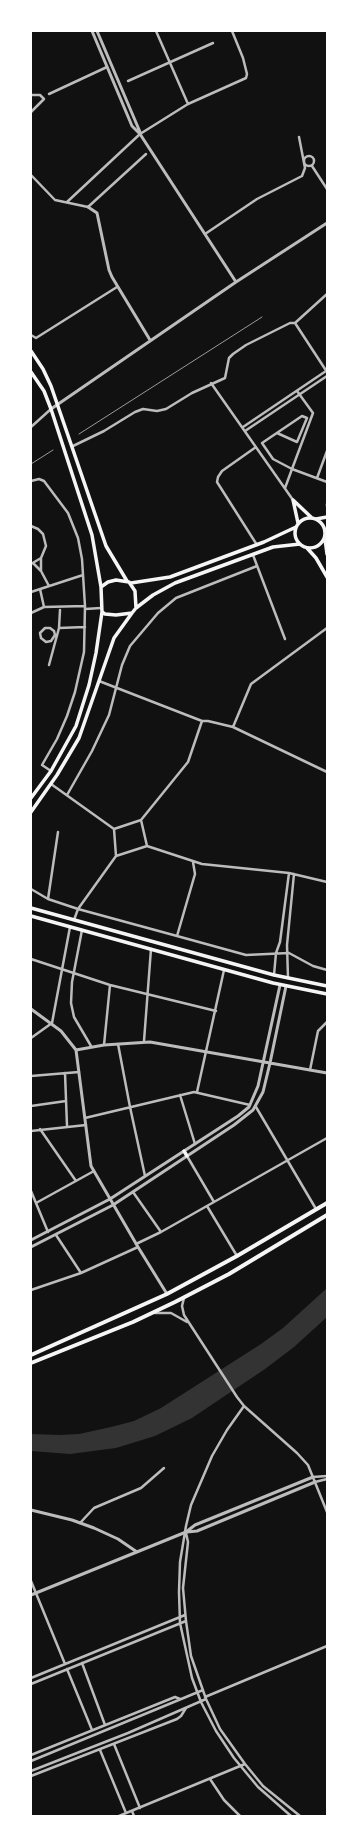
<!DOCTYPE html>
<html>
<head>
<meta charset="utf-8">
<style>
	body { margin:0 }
	#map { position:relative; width:358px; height:1847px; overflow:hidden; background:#111; font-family:Arial,sans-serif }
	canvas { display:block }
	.frame { position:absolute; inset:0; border:32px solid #fff; pointer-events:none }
</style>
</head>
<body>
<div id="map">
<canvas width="358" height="1847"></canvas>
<div class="frame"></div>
</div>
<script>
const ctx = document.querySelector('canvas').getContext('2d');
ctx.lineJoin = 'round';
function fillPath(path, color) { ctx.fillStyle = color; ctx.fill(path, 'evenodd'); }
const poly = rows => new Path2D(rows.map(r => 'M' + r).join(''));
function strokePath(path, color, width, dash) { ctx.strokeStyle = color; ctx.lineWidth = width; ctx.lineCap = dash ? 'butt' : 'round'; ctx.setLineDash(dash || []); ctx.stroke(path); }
fillPath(poly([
	[327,1288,327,1317,294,1347,265,1369,192,1418,155,1436,116,1448,70,1454,31,1451,31,1434,60,1435,79,1434,111,1427,134,1421,161,1408,261,1344,283,1328]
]), '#333');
strokePath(poly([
	[156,31,188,104],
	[128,81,213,43],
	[49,94,107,67],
	[31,95,40,95,44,99,31,112],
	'304 161a5 5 0 1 1 10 0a5 5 0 1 1-10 0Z',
	[312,166,327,189],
	[31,175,55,200,88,207,146,154],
	[67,202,140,134,188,104,246,78,247,74,243,58,232,31],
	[205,234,257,199,302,176,305,168,299,137],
	[327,294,295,323,327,372],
	[31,335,36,338,117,287],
	[211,383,293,500],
	[297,391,313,413,292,469,327,482],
	[31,427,51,409],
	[243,427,326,371],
	[245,431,327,376],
	[277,433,297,442,307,418,302,416,262,443,273,459,292,469,285,488],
	[73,446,104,431,135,412,143,409,157,411,166,409,192,393,225,378,229,358,233,354,246,345,290,323,295,323],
	[256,447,222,471,218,477,217,482,257,545],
	[317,478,327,451],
	[31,481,39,479,44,481,68,513,78,538,82,559,85,606,84,652,75,692,67,716,57,739,42,765,51,771],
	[327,504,327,506],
	[31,526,38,529,43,534,46,546,41,558,31,564],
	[253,555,285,639],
	[33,563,41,571,49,586],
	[41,571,41,558],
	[40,589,44,607],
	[31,592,83,575],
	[85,609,101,608],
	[31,613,44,607,85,606],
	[59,628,85,627],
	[55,635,54,631,50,628,45,628,40,633,41,638,46,642,51,641,55,635,57,636],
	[49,665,59,628,60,610],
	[99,681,202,721,208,721,233,727,327,772],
	[233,727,251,684,327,628],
	[51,784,114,829],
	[67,795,92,751,109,715,122,665,130,646,158,613,176,598,257,566],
	[141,820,188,762,202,721],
	[147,846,202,864,289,873,327,882],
	[116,856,147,846,141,820],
	[116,856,114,829,141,820],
	[31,889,48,899,78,909,177,936,246,955,289,953,313,966,327,970],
	[48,899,58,832],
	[74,920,78,909,116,856],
	[82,930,72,982,71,1003,74,1017,91,1046],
	[177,936,195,874,193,862],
	[31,959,110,985,216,1011],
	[274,975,276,953,280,942,289,873],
	[288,978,287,945,294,874],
	[31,1038,52,1023,70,927],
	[144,1041,151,949],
	[118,1044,130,1107,145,1176],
	[104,1045,110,985],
	[310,1070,318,1031,327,1022],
	[65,1073,67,1126],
	[31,1076,79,1072],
	[197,1092,224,970],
	[180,1095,195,1144],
	[31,1106,66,1101],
	[256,1107,316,1209],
	[85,1118,194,1092,250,1105],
	[40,1129,76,1181],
	[31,1131,86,1125],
	[187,1156,214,1202],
	[31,1191,48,1232],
	[133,1192,161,1232],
	[36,1203,94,1171],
	[207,1206,237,1256],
	[56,1235,81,1273],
	[136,1244,161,1232,327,1138],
	[31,1290,81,1273,138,1247],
	[184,1298,182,1306,184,1315,237,1397,244,1406,297,1453,308,1465,327,1512],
	[155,1313,171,1313,187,1322],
	[244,1406,227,1430,212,1456,191,1505,186,1526,180,1562,179,1592,180,1623,192,1678,201,1702,216,1731,234,1758,258,1787,291,1816],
	[313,1477,327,1476],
	[315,1482,327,1479],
	[80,1523,94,1508,141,1488,164,1468],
	[186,1533,188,1542,183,1588,186,1621,191,1656,206,1699,220,1729,245,1764,263,1786,300,1816],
	[31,1581,65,1664],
	[82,1663,105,1725],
	[67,1669,92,1730],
	[31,1678,185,1615],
	[31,1684,186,1621],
	[205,1697,327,1646],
	[114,1744,140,1808],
	[100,1750,126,1813],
	[31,1755,175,1697,180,1699],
	[31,1761,203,1690],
	[31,1771,128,1733,206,1699],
	[31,1776,177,1719,181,1716,186,1708],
	[210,1779,224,1800,240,1816],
	[132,1811,134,1816],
	[119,1816,245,1764]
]), '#bcbcbc', 2.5);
strokePath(poly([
	[92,31,132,126,140,134,236,282],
	[97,31,140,132],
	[88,207,97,213,109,270,112,277,150,340],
	[51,409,236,282,327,223],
	[31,1009,61,1031,76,1050,91,1166,138,1247,167,1294],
	[76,1050,104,1045,150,1042,327,1073],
	[31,1240,110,1199,238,1116,249,1107,258,1086,280,985],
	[31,1247,113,1205,234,1125,253,1110,263,1092,270,1063,286,986],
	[31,1510,72,1520,94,1528,118,1539,137,1552],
	[187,1532,197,1531,315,1482],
	[31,1595,186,1532,195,1525,313,1477]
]), '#bcbcbc', 3);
strokePath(poly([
	[31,351,43,369,51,386,106,546,127,581],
	[31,372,44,391,51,409,92,535,101,587],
	'295 533a15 15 0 1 1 30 0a15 15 0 1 1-30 0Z',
	[316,519,327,517],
	[298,523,293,500,312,518],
	[325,539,327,554],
	[307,548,316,558,327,577],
	[116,580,129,582,135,591,136,608,132,613,116,615,105,614,102,612,101,587,108,582,116,580],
	[131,583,170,577,264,542,296,527],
	[136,608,153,595,175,583,273,547,300,544],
	[31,798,51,771,76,726,89,685,96,653,102,612],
	[31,812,57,775,79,738,114,638,132,613],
	[31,908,274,975,327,986],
	[31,916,273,983,327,994],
	[184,1151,187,1156]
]), '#f5f5f5', 3.5);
strokePath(poly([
	[31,1355,167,1294,237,1256,327,1203],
	[31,1363,133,1322,175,1302,229,1274,327,1215]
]), '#f5f5f5', 4);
strokePath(poly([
	[79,434,262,317],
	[31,464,53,450]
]), '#9a9a9a', 1);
</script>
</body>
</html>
